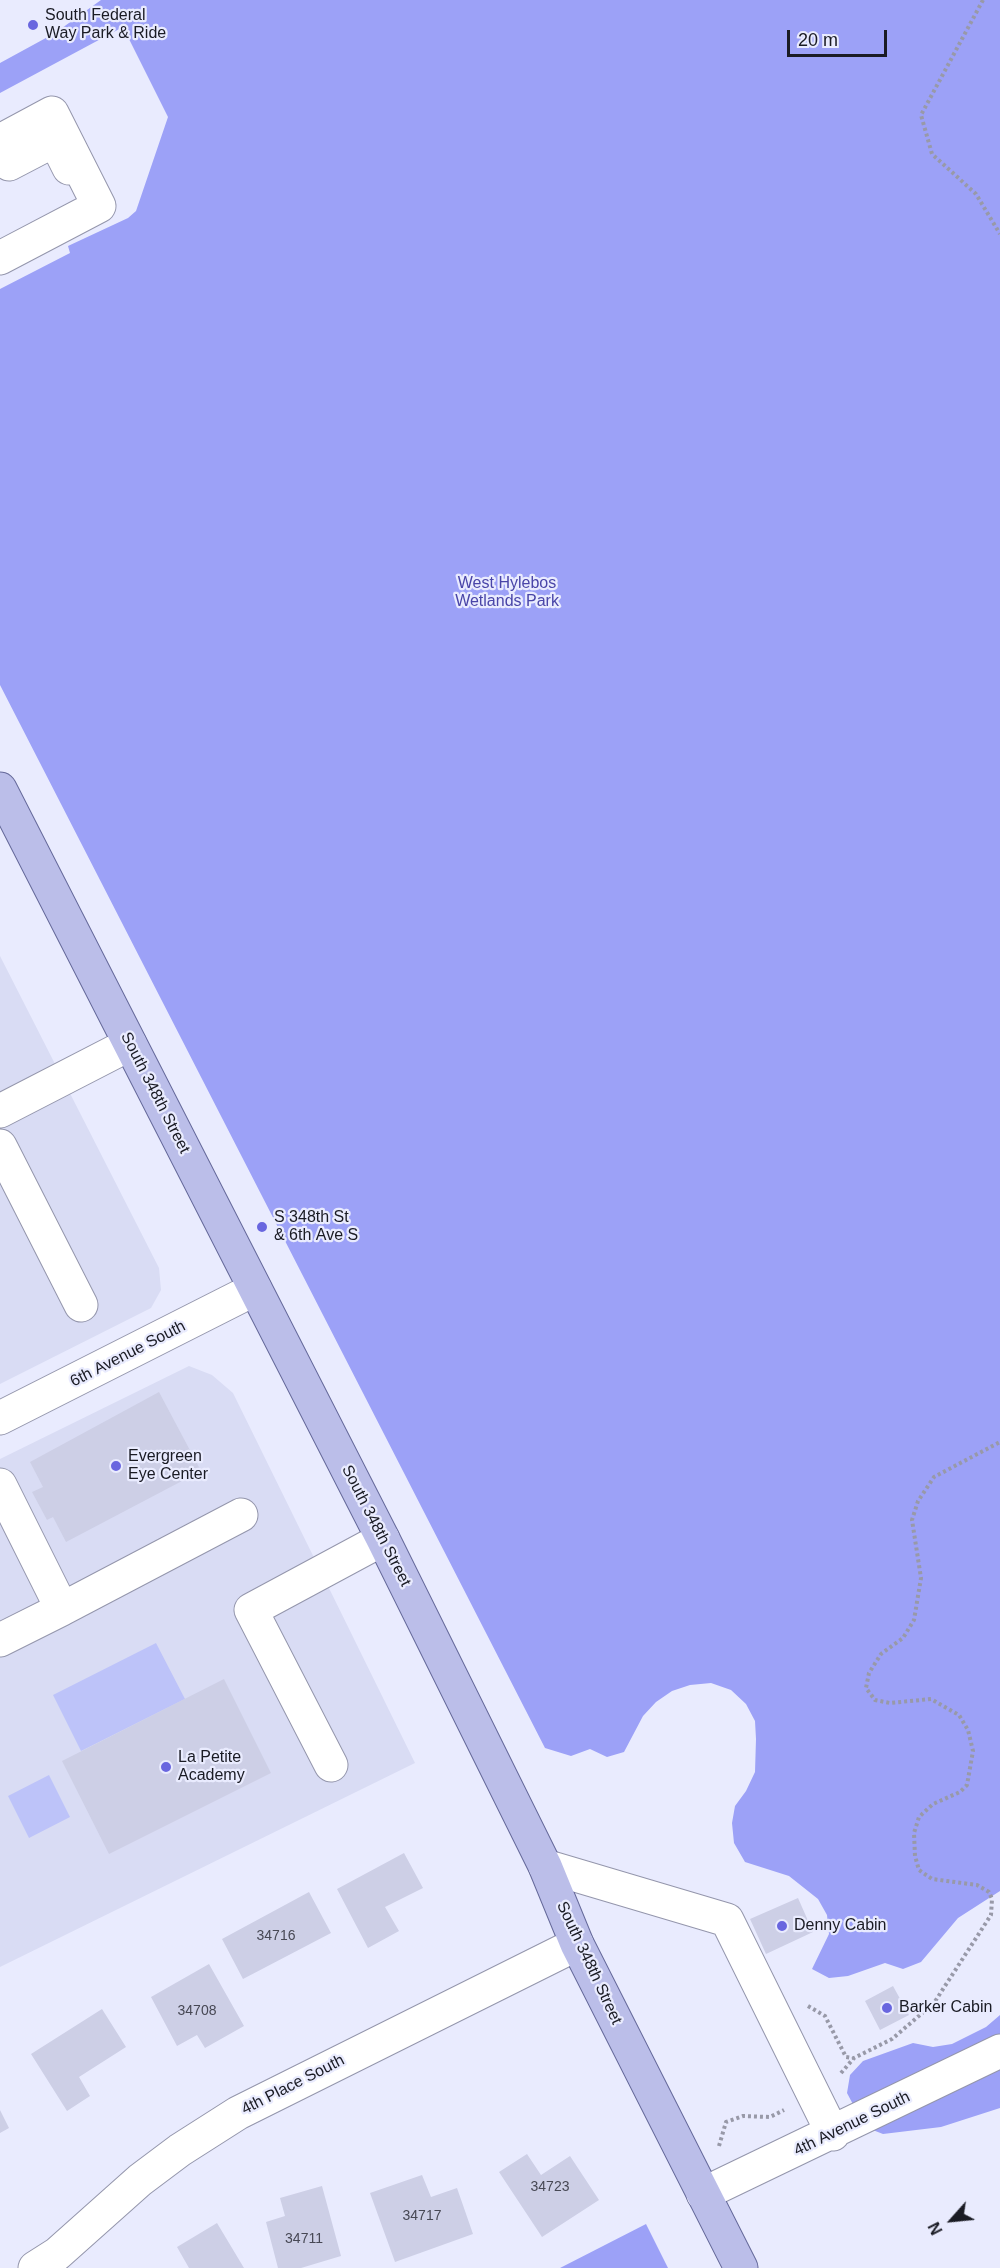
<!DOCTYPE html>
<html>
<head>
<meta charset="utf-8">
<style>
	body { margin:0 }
	#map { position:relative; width:1000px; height:2268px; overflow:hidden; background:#e9ebfe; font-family:Arial,sans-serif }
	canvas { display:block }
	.north { position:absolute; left:922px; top:2190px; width:60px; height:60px; -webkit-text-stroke:4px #e9ebfe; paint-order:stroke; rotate:243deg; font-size:16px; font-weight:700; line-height:24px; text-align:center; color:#1a1b24 }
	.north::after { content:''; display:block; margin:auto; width:21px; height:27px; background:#1a1b24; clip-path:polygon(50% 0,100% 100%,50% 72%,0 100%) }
	.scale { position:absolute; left:787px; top:30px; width:100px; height:27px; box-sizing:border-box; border:3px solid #1a1b24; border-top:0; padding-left:8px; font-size:18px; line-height:21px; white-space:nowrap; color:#1a1b24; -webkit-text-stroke:4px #e9ebfe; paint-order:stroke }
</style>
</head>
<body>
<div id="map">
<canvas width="1000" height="2268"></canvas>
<div class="north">N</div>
<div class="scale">20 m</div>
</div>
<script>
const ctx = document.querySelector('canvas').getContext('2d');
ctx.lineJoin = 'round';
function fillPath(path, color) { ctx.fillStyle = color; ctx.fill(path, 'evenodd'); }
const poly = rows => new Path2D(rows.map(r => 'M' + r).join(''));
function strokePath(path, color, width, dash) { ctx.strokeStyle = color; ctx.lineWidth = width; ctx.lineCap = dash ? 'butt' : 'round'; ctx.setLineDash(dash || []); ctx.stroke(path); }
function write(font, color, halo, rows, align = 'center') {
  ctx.font = font + ' Arial,sans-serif'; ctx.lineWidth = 4.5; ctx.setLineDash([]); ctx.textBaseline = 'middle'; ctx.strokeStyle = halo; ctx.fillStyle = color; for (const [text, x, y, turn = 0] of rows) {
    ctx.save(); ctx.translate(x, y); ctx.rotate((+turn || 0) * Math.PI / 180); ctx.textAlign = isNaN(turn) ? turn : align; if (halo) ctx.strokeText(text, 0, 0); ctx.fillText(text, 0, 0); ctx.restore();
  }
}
fillPath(poly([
	[0,956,159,1268,161,1290,151,1308,0,1384],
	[189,1366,212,1375,233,1393,415,1763,0,1967,0,1459]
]), '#d9dcf4');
fillPath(poly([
	[156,1643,185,1699,81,1751,53,1695],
	[49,1775,70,1817,29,1838,8,1796]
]), '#bdc3f9');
fillPath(poly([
	[101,0,1000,0,1000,1891,958,1918,921,1962,903,1969,885,1963,848,1976,829,1978,812,1969,829,1934,827,1915,818,1899,789,1876,745,1862,734,1843,732,1823,735,1806,746,1791,755,1772,756,1739,755,1721,746,1704,731,1690,711,1683,690,1685,672,1691,656,1702,643,1716,624,1752,607,1757,590,1749,571,1756,545,1748,0,685,0,289,70,253,68,246,128,218,136,211,168,117,123,27,0,93,0,63,55,33],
	[1000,2015,1000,2108,941,2127,883,2134,865,2127,847,2093,850,2075,863,2061,913,2043,933,2047,952,2044,986,2027],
	[646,2224,668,2268,560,2268]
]), '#9ca1f7');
fillPath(poly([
	[159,1392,201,1471,66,1542,53,1517,47,1520,32,1492,43,1487,30,1462],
	[224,1679,271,1773,109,1854,62,1761],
	[404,1853,423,1888,385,1907,399,1931,368,1948,337,1889],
	[309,1892,331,1933,243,1979,222,1939],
	[798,1898,813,1932,766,1954,750,1919],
	[209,1964,244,2026,205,2048,197,2035,177,2046,151,1997],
	[893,1986,909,2015,880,2030,865,2001],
	[102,2009,126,2047,79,2077,90,2096,67,2111,31,2054],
	[0,2110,9,2128,0,2133],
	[527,2154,541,2175,570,2156,599,2200,542,2237,499,2172],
	[422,2175,431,2197,457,2188,473,2234,395,2262,370,2193],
	[322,2186,341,2256,301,2268,278,2268,266,2222,285,2216,280,2198],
	[217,2223,244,2268,189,2268,177,2247]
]), '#cdcfe6');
const minor = poly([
	[0,141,52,113,99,206,0,258],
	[9,164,55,140,69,168],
	[0,1111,130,1044],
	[0,1146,81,1305],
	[0,1418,255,1289],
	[0,1485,62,1609,241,1515],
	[0,1640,62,1609],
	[331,1765,251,1610,383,1539],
	[545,1866,727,1920,833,2134],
	[703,2194,1000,2051],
	[35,2268,57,2254,140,2180,180,2150,238,2113,577,1944]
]);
const major = poly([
	[0,789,383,1539,545,1866,577,1944,741,2268]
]);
strokePath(minor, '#9496ac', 35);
strokePath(major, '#65699a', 35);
strokePath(poly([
	[983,0,921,115,932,154,976,194,1000,234],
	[808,2006,825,2016,846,2057,853,2058],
	[841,2073,854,2058,892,2039,934,2003,991,1915,992,1899,989,1892,977,1885,932,1879,919,1870,915,1856,914,1833,919,1817,933,1804,960,1792,967,1785,973,1751,968,1730,959,1715,931,1699,890,1703,875,1700,866,1688,869,1673,881,1654,903,1638,914,1620,921,1578,912,1520,918,1501,934,1477,1000,1442],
	[719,2146,726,2122,743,2116,770,2117,784,2110]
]), '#9899a8', 4, [3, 3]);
strokePath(minor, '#fff', 33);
strokePath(major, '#bbbee9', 33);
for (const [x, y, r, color] of [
	[33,25,6,"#6966df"],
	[262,1227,6,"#6966df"],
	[116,1466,6,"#6966df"],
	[166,1767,6,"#6966df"],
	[782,1926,6,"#6966df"],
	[887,2008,6,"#6966df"]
]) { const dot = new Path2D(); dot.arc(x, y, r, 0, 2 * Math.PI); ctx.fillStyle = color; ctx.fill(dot); strokePath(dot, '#e9ebfe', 2); }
write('14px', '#474854', null, [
	["34716",276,1936],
	["34708",197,2011],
	["34723",550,2187],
	["34717",422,2216],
	["34711",304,2239]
]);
write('16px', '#1a1b24', '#e9ebfe', [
	["South Federal",45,16],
	["Way Park & Ride",45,34],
	["S 348th St",274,1218],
	["& 6th Ave S",274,1236],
	["Evergreen",128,1457],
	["Eye Center",128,1475],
	["La Petite",178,1758],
	["Academy",178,1776],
	["Denny Cabin",794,1926],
	["Barker Cabin",899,2008]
], 'left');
write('16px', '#4945a8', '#e9ebfe', [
	["West Hylebos",507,584],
	["Wetlands Park",507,602]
]);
write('16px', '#1a1b24', '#e9ebfe', [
	["South 348th Street",155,1093,63],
	["6th Avenue South",128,1354,-27],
	["South 348th Street",376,1526,63],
	["South 348th Street",589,1963,65],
	["4th Place South",293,2085,-27],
	["4th Avenue South",852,2124,-26]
]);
</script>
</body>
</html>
